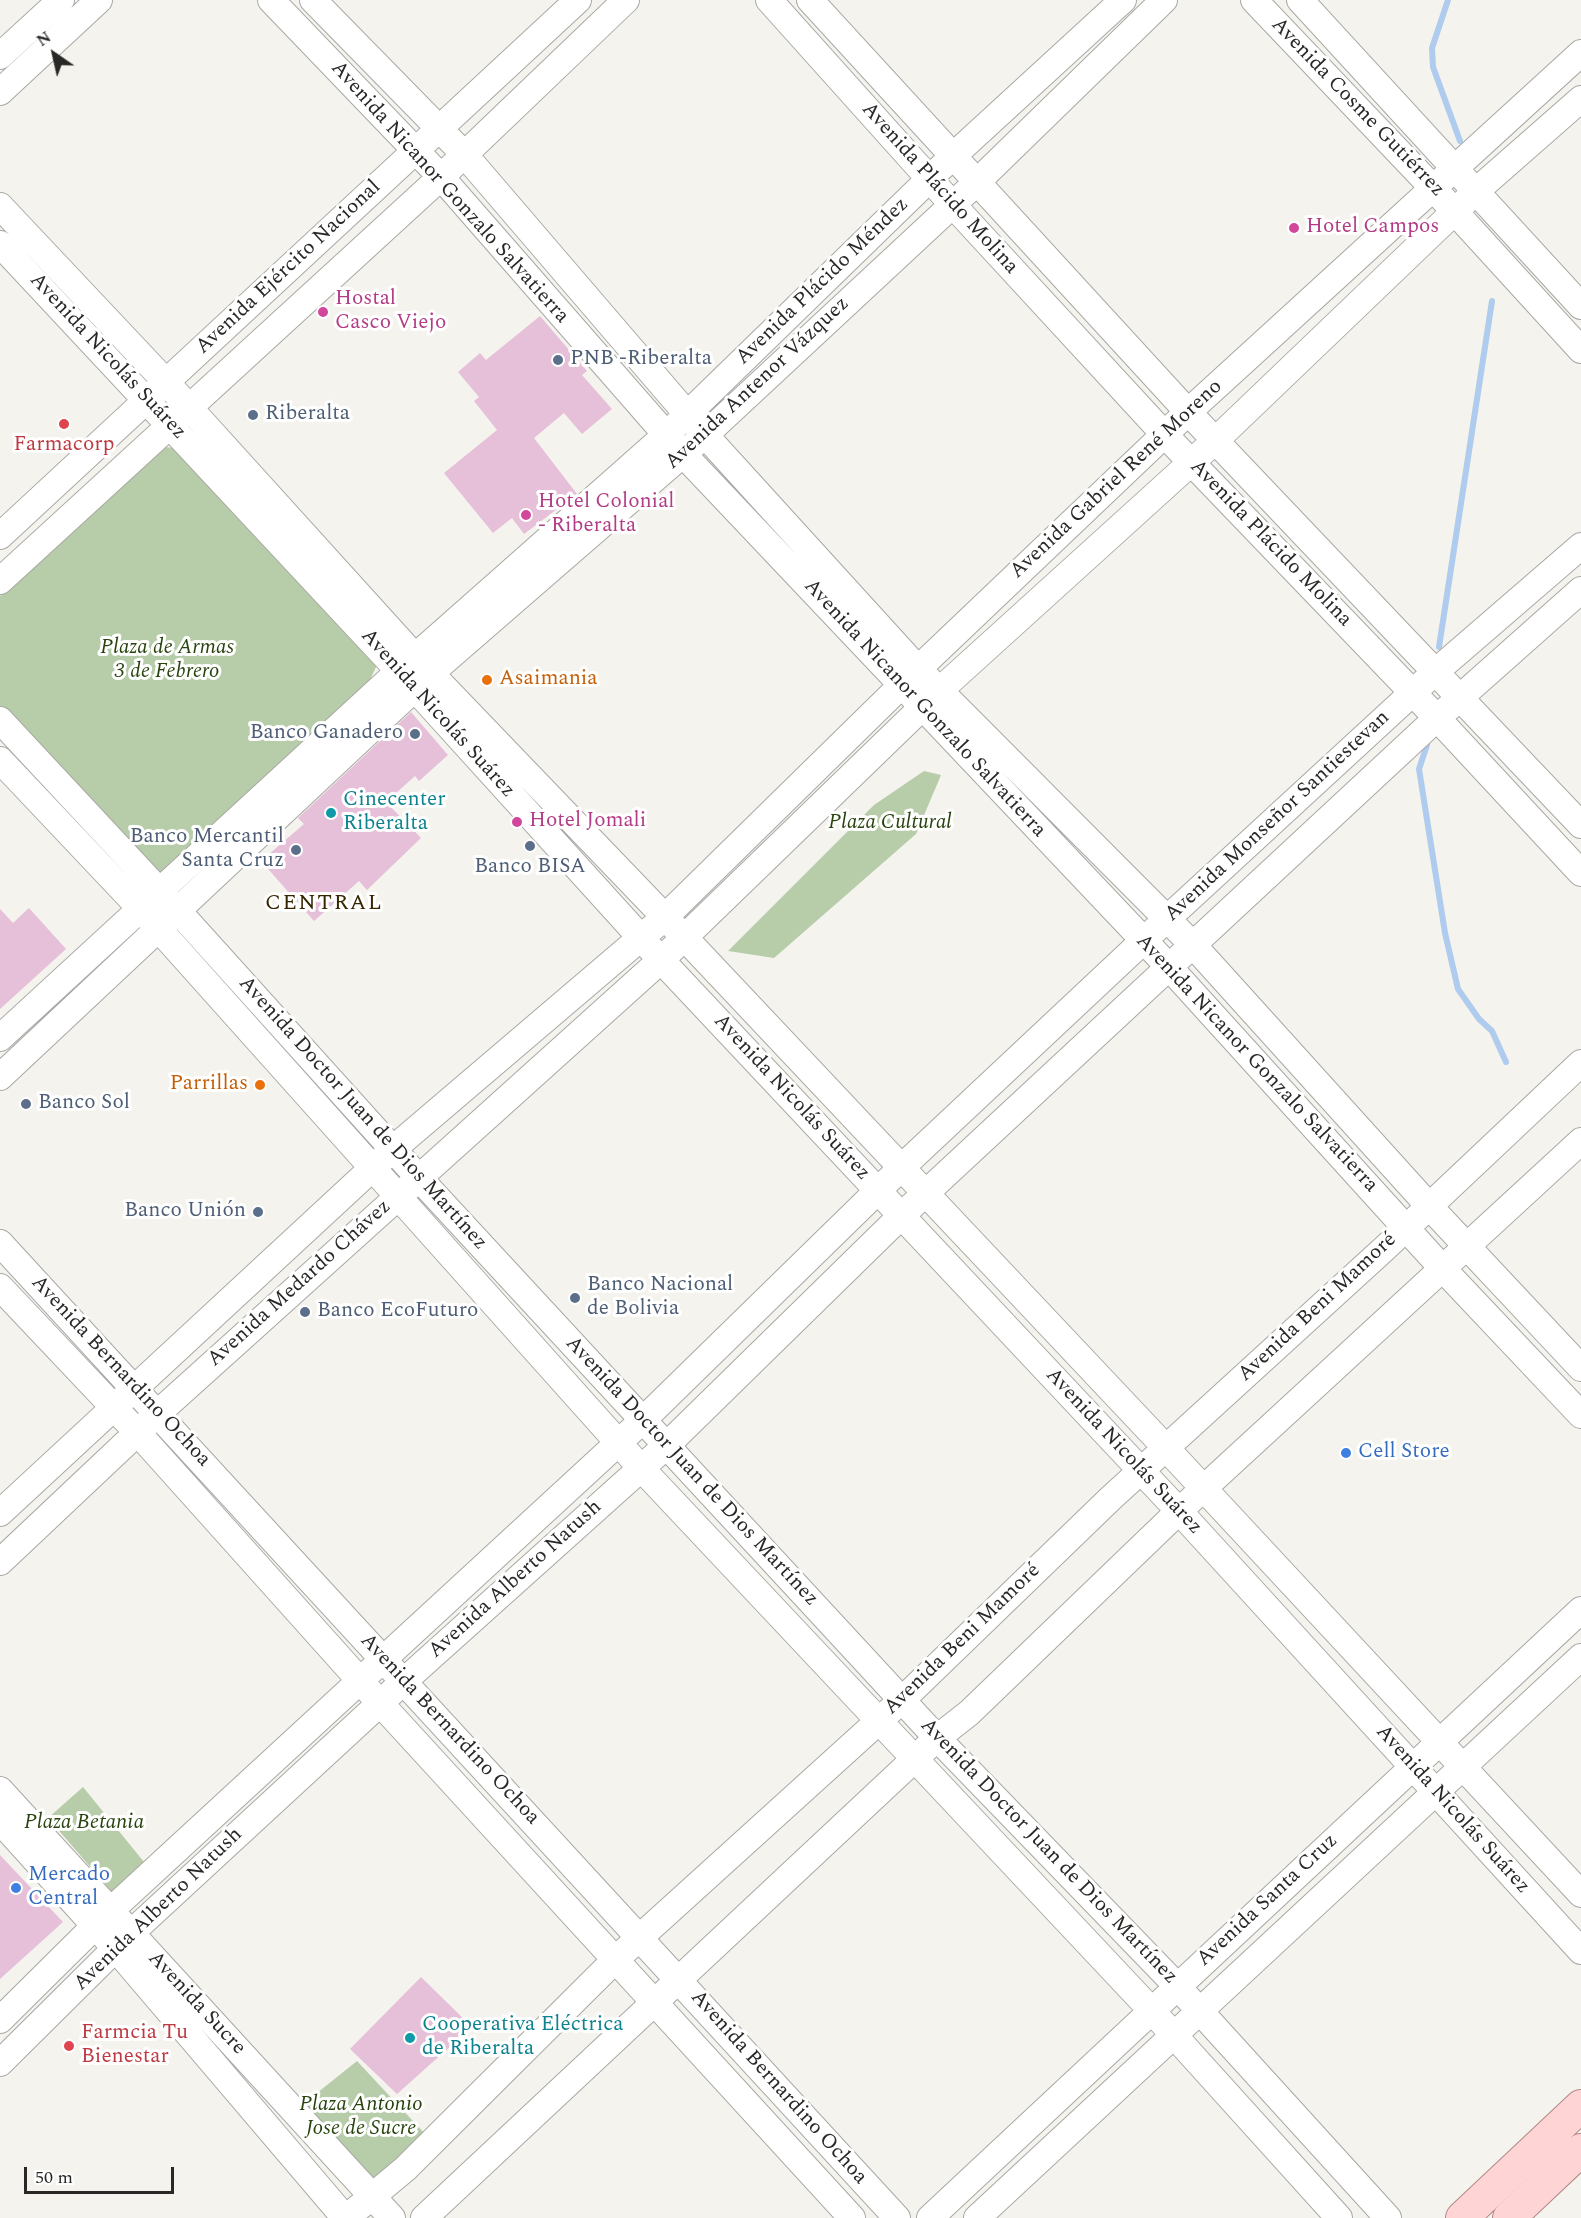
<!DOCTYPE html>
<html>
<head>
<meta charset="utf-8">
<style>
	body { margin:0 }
	#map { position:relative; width:1581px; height:2218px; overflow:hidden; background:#f4f3ee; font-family:Spectral,serif }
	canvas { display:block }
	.north { position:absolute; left:24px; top:24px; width:60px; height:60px; -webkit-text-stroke:4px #fff; paint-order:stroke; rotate:326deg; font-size:16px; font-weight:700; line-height:24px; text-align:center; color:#282826 }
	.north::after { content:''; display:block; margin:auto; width:21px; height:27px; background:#282826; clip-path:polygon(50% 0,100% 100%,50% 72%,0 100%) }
	.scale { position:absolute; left:24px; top:2167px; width:150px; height:27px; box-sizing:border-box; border:3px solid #282826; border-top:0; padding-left:8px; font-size:18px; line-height:21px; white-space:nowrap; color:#282826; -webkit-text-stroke:4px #fff; paint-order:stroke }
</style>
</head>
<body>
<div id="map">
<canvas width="1581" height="2218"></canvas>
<div class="north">N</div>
<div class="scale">50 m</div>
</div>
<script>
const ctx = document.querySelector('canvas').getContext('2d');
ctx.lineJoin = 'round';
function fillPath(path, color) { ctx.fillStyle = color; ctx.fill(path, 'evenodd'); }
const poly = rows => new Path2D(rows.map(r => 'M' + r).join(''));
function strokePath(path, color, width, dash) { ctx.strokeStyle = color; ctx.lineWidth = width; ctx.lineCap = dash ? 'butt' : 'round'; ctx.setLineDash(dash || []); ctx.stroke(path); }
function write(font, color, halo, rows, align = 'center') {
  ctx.font = font + ' Spectral,serif'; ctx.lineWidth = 6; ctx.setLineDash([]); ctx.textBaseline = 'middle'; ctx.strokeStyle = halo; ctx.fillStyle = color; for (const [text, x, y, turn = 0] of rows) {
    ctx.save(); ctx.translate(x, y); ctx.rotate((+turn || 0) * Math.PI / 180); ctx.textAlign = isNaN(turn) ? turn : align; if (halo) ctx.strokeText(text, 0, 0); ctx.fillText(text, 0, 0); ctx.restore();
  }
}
fillPath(poly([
	[163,447,177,448,371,653,376,667,370,680,169,872,161,873,153,872,0,708,0,596,154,451],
	[924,771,941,775,916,834,774,958,728,951,874,805],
	[83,1787,144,1862,112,1892,48,1818],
	[357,2061,426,2135,372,2184,302,2105]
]), '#b7cca9');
strokePath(poly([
	[1448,0,1432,48,1433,67,1460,141],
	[1439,647,1492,301],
	[1427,745,1419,769,1445,933,1458,989,1479,1019,1492,1031,1506,1062]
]), '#afcbed', 6);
fillPath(poly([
	[540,316,587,371,582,375,612,409,582,434,564,413,534,438,577,494,524,534,512,518,493,533,444,473,497,430,474,401,479,397,458,372,480,353,486,360],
	[411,712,448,755,419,781,415,776,386,802,421,838,367,890,359,881,314,921,261,861,304,824,298,818],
	[29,908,66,949,0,1009,0,909,13,923],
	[0,1855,63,1922,0,1979],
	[421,1977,472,2027,397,2094,350,2049]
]), '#e6bfd9');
const minor = poly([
	[271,0,441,177,683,454,1169,967,1443,1269,1581,1415],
	[313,0,464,154,705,435,918,669,1193,945,1429,1206,1581,1368],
	[769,0,952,204,1165,435,1437,718,1581,873],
	[810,0,1188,412,1581,825],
	[1254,0,1434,189,1581,350],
	[1300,0,1581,306],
	[0,56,61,0],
	[0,92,99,0],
	[0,206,166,382,415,657,683,936,1166,1448,1581,1894],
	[0,244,399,671,661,960,1179,1511,1581,1951],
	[0,536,578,0],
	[0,581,441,177,626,0],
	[0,720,178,911,418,1177,937,1738,1177,1986,1388,2218],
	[0,760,140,908,641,1468,1152,2011,1339,2218],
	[0,1038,399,671,666,435,953,156,1123,0],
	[0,1077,431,673,705,435,976,183,1164,0],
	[0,1243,897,2218],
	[0,1287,138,1433,380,1703,852,2218],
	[0,1513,393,1149,664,918,918,669,1188,412,1581,53],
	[0,1562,158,1413,661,960,939,691,1216,440,1475,192,1581,99],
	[0,1790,392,2218],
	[0,1821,116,1949,345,2218],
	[0,2020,109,1912,643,1420,901,1168,1143,941,1434,673,1581,546],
	[0,2063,131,1933,403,1682,667,1445,901,1216,1437,718,1581,590],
	[346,2218,405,2169,616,1959,903,1699,1111,1498,1385,1248,1581,1063],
	[424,2218,937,1738,969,1713,1179,1511,1581,1141],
	[930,2218,1581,1610],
	[977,2218,1581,1657]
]);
const major = poly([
	[1462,2218,1581,2106],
	[1509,2218,1581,2150]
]);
strokePath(minor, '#a9a8a4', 28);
strokePath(major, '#b38686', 34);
strokePath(minor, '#fff', 26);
strokePath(major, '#fed4d5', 32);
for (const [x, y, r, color] of [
	[1294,228,6,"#d1479c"],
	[323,312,6,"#d1479c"],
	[558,360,6,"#5c6f8a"],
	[253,415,6,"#5c6f8a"],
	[64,424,6,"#e0444e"],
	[526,515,6,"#d1479c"],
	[487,680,6,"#e8710a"],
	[415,734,6,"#5c6f8a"],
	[331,813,6,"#0f9aa8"],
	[517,822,6,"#d1479c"],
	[530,846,6,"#5c6f8a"],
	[296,850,6,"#5c6f8a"],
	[260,1085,6,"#e8710a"],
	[26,1104,6,"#5c6f8a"],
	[258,1212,6,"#5c6f8a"],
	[575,1298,6,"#5c6f8a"],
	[305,1312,6,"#5c6f8a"],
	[1346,1453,6,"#3f7fe0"],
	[16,1888,6,"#3f7fe0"],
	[410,2038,6,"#0f9aa8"],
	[69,2046,6,"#e0444e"]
]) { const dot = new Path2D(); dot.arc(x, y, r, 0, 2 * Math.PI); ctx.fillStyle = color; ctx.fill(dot); strokePath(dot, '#fff', 2); }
write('21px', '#282826', '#fff', [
	["Avenida Cosme Gutiérrez",1357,108,46],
	["Avenida Plácido Molina",939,189,48],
	["Avenida Nicanor Gonzalo Salvatierra",449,193,48],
	["Avenida Ejército Nacional",289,268,-43],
	["Avenida Plácido Méndez",823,282,-44],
	["Avenida Nicolás Suárez",107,357,47],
	["Avenida Antenor Vázquez",758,384,-43],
	["Avenida Gabriel René Moreno",1117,480,-43],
	["Avenida Plácido Molina",1270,544,46],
	["Avenida Nicanor Gonzalo Salvatierra",924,709,47],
	["Avenida Nicolás Suárez",437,714,48],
	["Avenida Monseñor Santiestevan",1278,817,-43],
	["Avenida Nicanor Gonzalo Salvatierra",1256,1064,47],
	["Avenida Nicolás Suárez",791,1098,47],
	["Avenida Doctor Juan de Dios Martínez",362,1114,48],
	["Avenida Medardo Chávez",300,1284,-42],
	["Avenida Beni Mamoré",1318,1308,-43],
	["Avenida Bernardino Ochoa",120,1372,47],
	["Avenida Nicolás Suárez",1123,1452,47],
	["Avenida Doctor Juan de Dios Martínez",691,1472,47],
	["Avenida Alberto Natush",516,1580,-42],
	["Avenida Beni Mamoré",963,1640,-44],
	["Avenida Bernardino Ochoa",449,1730,47],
	["Avenida Nicolás Suárez",1452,1810,48],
	["Avenida Doctor Juan de Dios Martínez",1048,1852,46],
	["Avenida Santa Cruz",1268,1901,-43],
	["Avenida Alberto Natush",159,1910,-44],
	["Avenida Sucre",196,2004,47],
	["Avenida Bernardino Ochoa",778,2088,48]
]);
write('21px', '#b23c85', '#fff', [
	["Hotel Campos",1306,228],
	["Hostal",335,300],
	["Casco Viejo",335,324],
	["Hotel Colonial",538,503],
	["- Riberalta",538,527],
	["Hotel Jomali",529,822]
], 'left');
write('21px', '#4e5e75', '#fff', [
	["PNB -Riberalta",570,360],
	["Riberalta",265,415],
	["Banco Ganadero",403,734,"right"],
	["Banco Mercantil",284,838,"right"],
	["Santa Cruz",284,862,"right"],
	["Banco BISA",530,868,"center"],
	["Banco Sol",38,1104],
	["Banco Unión",246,1212,"right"],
	["Banco Nacional",587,1286],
	["de Bolivia",587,1310],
	["Banco EcoFuturo",317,1312]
], 'left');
write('21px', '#be3a42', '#fff', [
	["Farmacorp",64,446],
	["Farmcia Tu",81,2034,"left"],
	["Bienestar",81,2058,"left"]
]);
write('italic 21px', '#28430d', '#fff', [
	["Plaza de Armas",167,649],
	["3 de Febrero",167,673],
	["Plaza Cultural",890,824],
	["Plaza Betania",84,1824],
	["Plaza Antonio",361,2106],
	["Jose de Sucre",361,2130]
]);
write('21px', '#c56008', '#fff', [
	["Asaimania",499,680],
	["Parrillas",248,1085,"right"]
], 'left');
write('21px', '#0d838f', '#fff', [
	["Cinecenter",343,801],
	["Riberalta",343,825],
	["Cooperativa Eléctrica",422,2026],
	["de Riberalta",422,2050]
], 'left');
write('21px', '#366cbe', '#fff', [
	["Cell Store",1358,1453],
	["Mercado",28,1876],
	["Central",28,1900]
], 'left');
ctx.letterSpacing = '1.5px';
write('22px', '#362600', '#fff', [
	["CENTRAL",324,905]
]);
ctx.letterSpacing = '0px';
</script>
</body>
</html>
